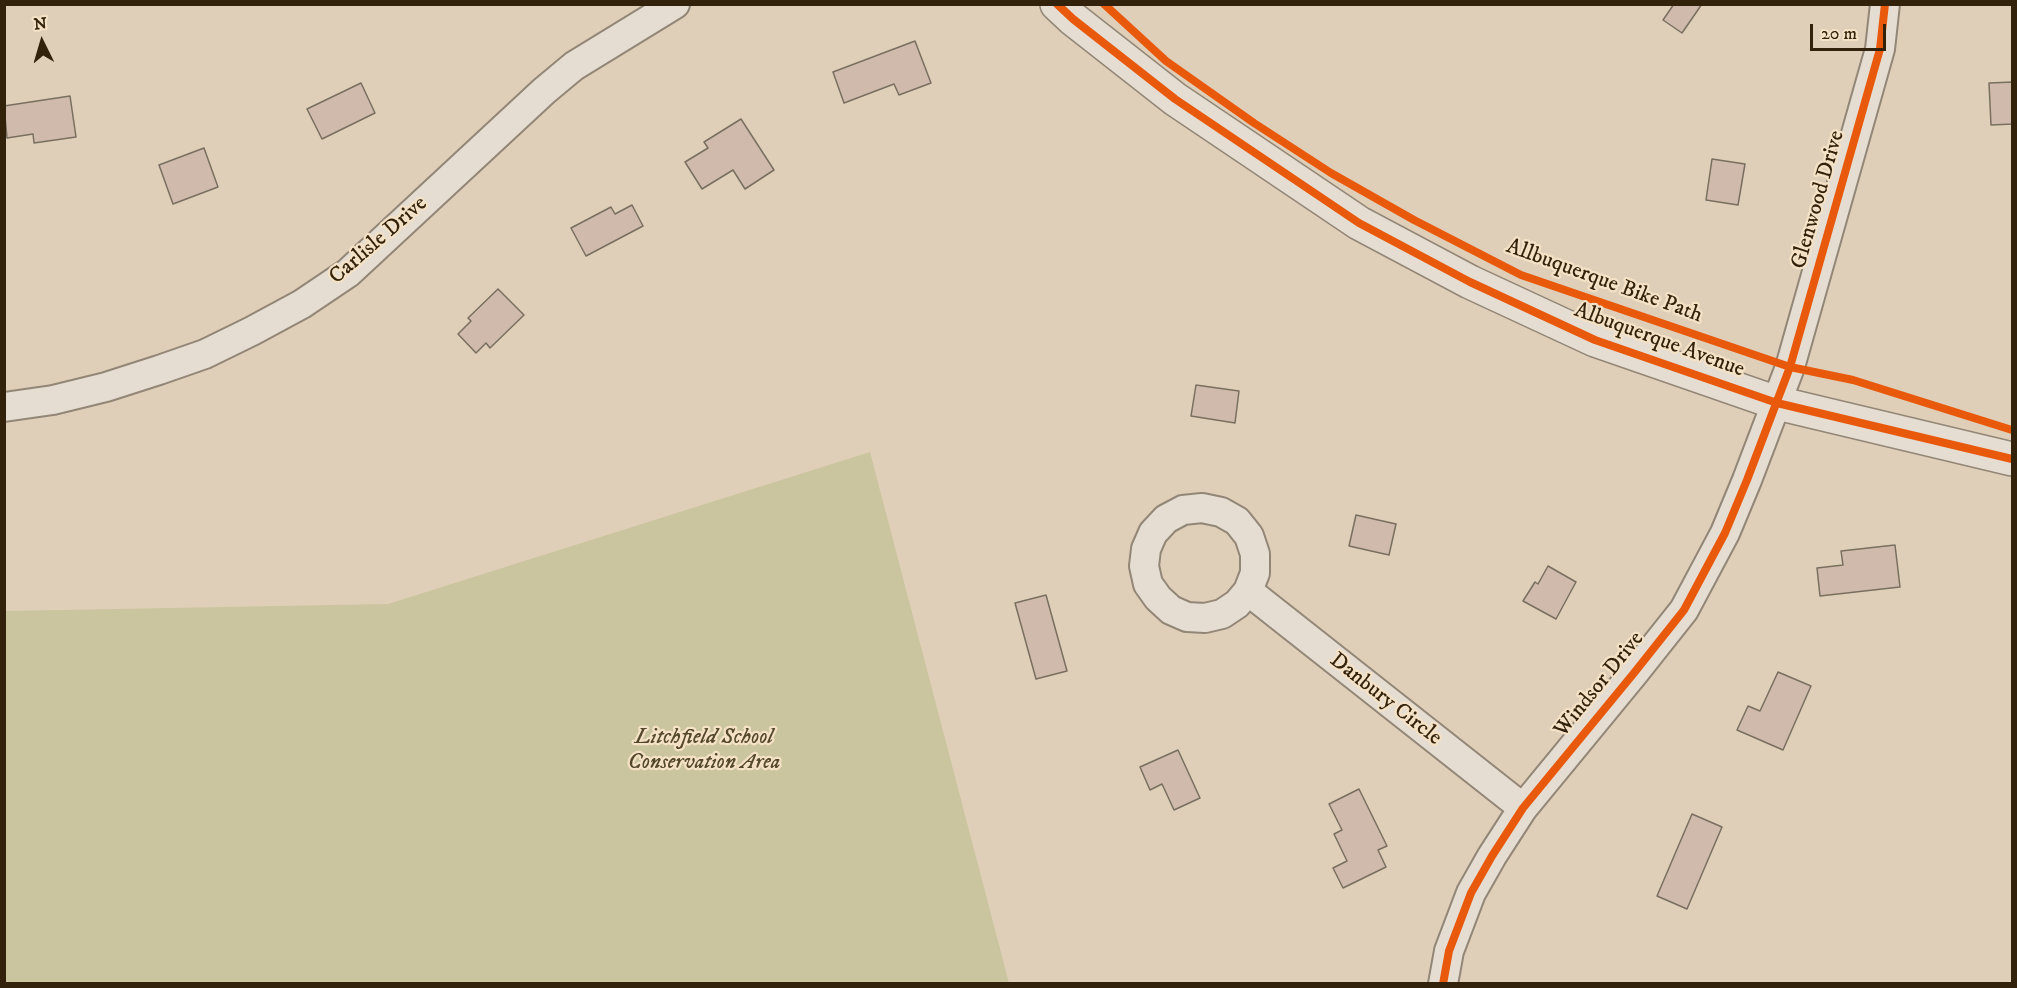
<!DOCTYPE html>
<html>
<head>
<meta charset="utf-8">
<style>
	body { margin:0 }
	#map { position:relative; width:2017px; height:988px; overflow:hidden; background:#e0cfb8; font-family:"IM FELL DW Pica",serif }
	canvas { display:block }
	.frame { position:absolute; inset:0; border:6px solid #32220b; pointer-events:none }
	.north { position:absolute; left:12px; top:12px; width:60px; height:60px; -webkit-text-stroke:4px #f5e2c6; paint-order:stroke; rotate:355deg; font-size:16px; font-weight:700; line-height:24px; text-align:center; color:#32220b }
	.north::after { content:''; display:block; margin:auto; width:21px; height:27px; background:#32220b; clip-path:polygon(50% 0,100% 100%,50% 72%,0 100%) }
	.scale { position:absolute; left:1810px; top:24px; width:76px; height:27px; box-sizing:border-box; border:3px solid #32220b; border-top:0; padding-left:8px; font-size:18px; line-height:21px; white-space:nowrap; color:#32220b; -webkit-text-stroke:4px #f5e2c6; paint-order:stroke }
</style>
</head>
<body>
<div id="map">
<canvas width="2017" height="988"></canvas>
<div class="frame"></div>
<div class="north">N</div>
<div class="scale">20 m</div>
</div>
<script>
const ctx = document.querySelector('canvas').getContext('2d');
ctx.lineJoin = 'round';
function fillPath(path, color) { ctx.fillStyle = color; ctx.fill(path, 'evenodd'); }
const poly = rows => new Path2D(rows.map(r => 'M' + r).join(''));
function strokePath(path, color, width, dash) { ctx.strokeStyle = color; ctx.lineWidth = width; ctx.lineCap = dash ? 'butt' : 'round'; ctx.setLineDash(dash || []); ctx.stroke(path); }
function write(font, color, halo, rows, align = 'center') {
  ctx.font = font + ' "IM FELL DW Pica",serif'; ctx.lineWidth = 4.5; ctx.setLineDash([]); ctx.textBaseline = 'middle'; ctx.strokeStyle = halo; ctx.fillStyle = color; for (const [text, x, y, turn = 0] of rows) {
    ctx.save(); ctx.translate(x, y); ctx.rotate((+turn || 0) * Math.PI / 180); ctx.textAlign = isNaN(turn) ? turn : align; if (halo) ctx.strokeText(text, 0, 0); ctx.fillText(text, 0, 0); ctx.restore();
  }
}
fillPath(poly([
	[870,452,1009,983,5,983,5,611,388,604]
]), '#cac59e');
const building = poly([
	[1674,4,1702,4,1682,33,1663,20,1674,4],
	[915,41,931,83,899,95,894,84,844,103,833,72,915,41],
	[2013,82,2013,124,1991,125,1989,83,2013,82],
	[361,83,375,113,322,139,307,109,361,83],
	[70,96,76,137,34,143,33,134,7,138,4,106,70,96],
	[741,119,774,170,745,189,733,170,702,189,685,162,708,148,704,142,741,119],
	[204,148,218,187,173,204,159,165,204,148],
	[1712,159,1745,164,1738,205,1706,200,1712,159],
	[632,205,643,226,586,256,571,228,611,207,615,214,632,205],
	[498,289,524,315,490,348,486,343,476,353,458,334,471,321,468,318,498,289],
	[1196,385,1239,391,1235,423,1191,416,1196,385],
	[1356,515,1396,524,1389,555,1349,546,1356,515],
	[1895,545,1900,587,1820,596,1817,568,1843,565,1841,551,1895,545],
	[1548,566,1576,582,1556,619,1523,601,1535,582,1538,584,1548,566],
	[1046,595,1067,671,1036,679,1015,603,1046,595],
	[1778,672,1811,686,1783,750,1737,730,1748,706,1760,711,1778,672],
	[1178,750,1200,798,1174,810,1162,784,1150,790,1140,767,1178,750],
	[1359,789,1387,846,1378,850,1386,867,1343,888,1333,868,1347,861,1334,834,1342,830,1329,804,1359,789],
	[1692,814,1722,827,1687,909,1657,896,1692,814]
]);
fillPath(building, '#cfbaab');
strokePath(building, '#796f60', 1.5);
const minor = poly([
	[4,407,53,400,106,387,159,370,205,354,252,331,302,304,348,273,544,91,574,66,675,4],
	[1248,591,1237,604,1222,614,1205,618,1187,617,1171,610,1158,598,1148,584,1144,566,1146,549,1153,533,1166,519,1183,510,1202,508,1221,512,1237,521,1249,536,1255,554,1255,573,1248,591,1523,808],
	[1443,984,1449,951,1471,893,1492,856,1523,808,1634,673,1684,610,1725,533,1747,480,1790,367,1880,49,1885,4]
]);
const tertiary = poly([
	[1057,4,1073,19,1175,99,1359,223,1470,282,1595,340,1777,403,2012,459]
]);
strokePath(minor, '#928677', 32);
strokePath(tertiary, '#928677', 36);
strokePath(minor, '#e5ddd1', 28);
strokePath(tertiary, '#e5ddd1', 33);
strokePath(poly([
	[1057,4,1073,19,1175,99,1359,223,1470,282,1595,340,1777,403,2012,459],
	[1104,4,1166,61,1254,123,1331,173,1414,220,1521,275,1790,367,1853,380,2012,430],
	[1443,984,1449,951,1471,893,1492,856,1523,808,1634,673,1684,610,1725,533,1747,480,1790,367,1880,49,1885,4]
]), '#e8590c', 8);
write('22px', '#32220b', '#f5e2c6', [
	["Glenwood Drive",1819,200,-74],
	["Carlisle Drive",379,241,-41],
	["Allbuquerque Bike Path",1604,282,20],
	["Albuquerque Avenue",1659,341,20],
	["Windsor Drive",1600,685,-51],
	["Danbury Circle",1385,700,38]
]);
write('italic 22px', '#54482a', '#f5e2c6', [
	["Litchfield School",704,738],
	["Conservation Area",704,763]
]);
</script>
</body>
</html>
